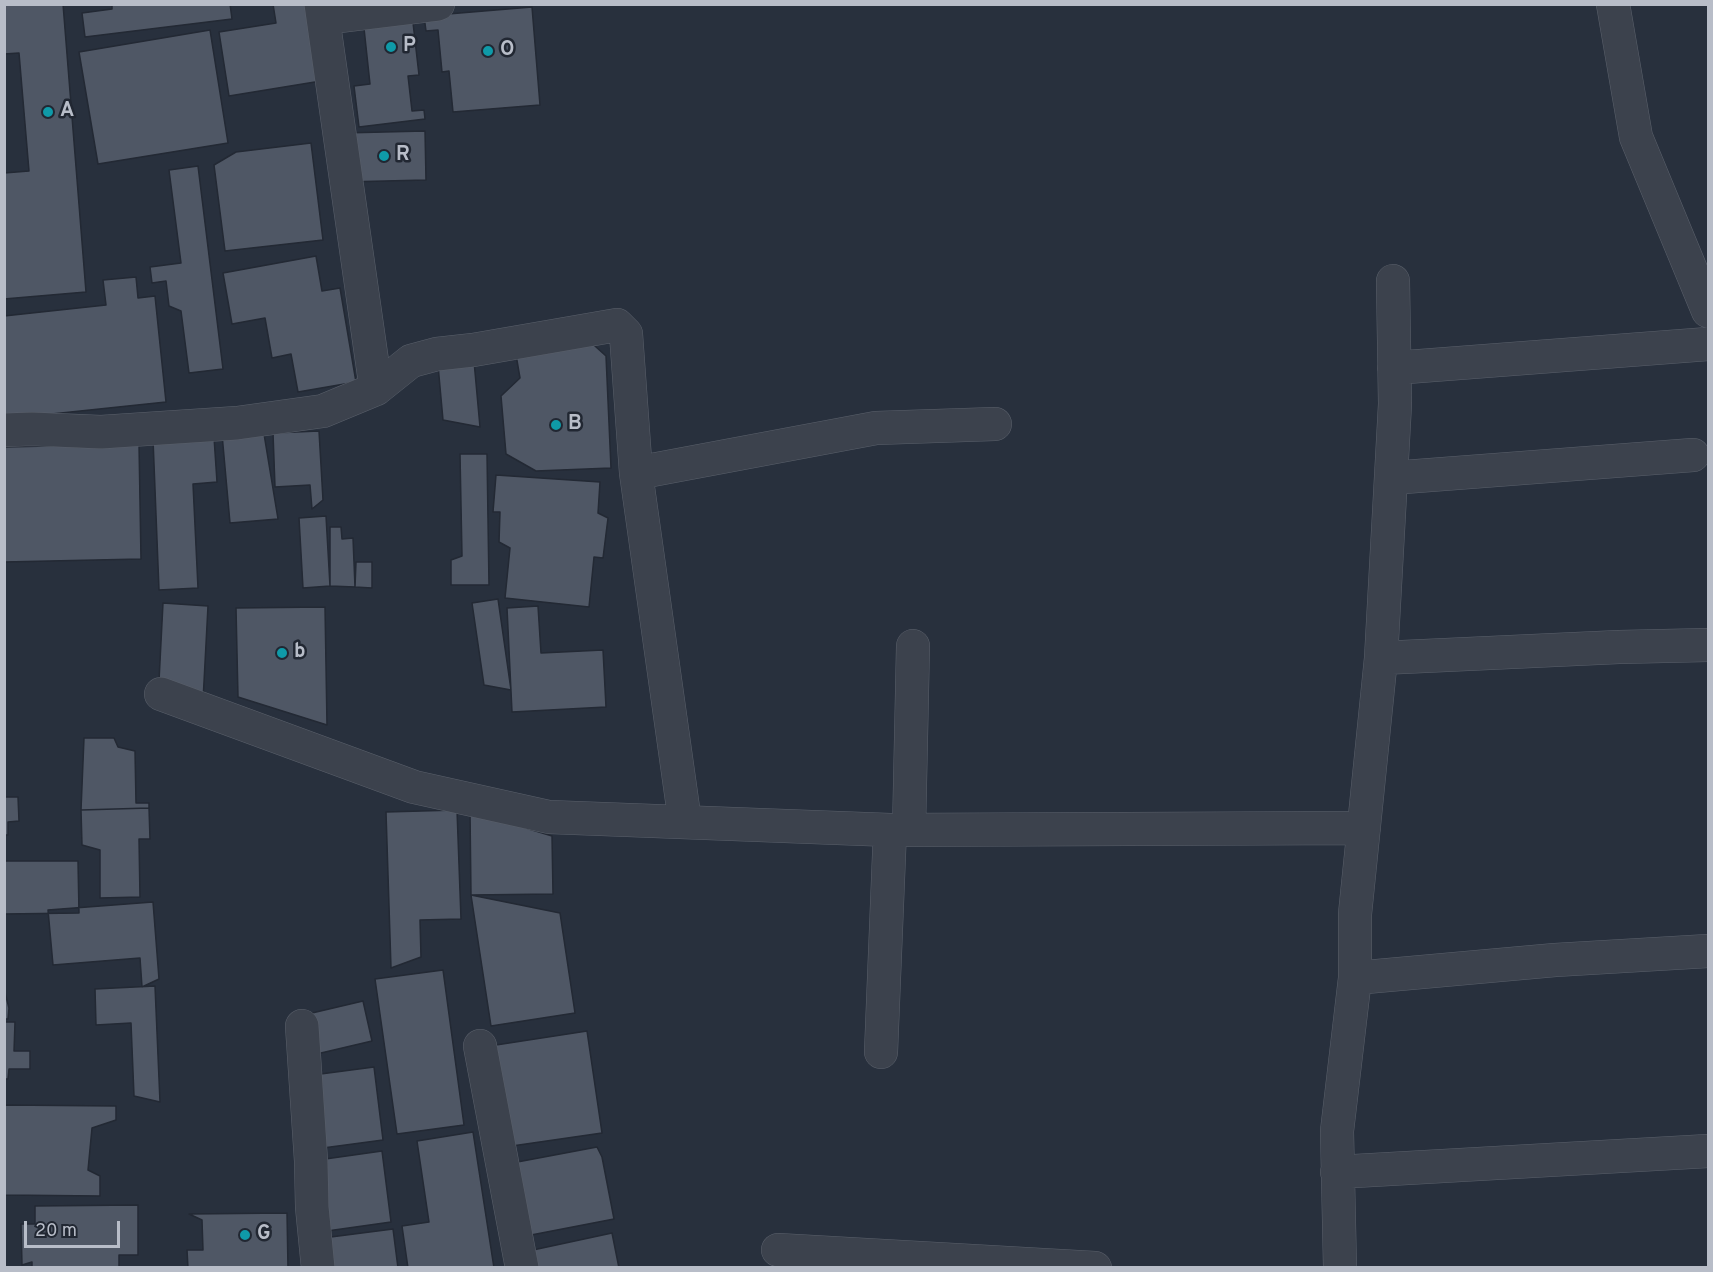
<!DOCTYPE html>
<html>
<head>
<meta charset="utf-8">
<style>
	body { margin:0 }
	#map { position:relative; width:1713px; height:1272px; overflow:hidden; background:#28303d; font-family:Overpass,sans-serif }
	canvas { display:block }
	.frame { position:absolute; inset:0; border:6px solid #b8bdc8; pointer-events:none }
	.scale { position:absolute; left:24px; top:1221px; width:96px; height:27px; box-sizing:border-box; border:3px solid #b8bdc8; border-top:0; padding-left:8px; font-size:18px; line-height:21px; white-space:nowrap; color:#b8bdc8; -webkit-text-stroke:4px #212732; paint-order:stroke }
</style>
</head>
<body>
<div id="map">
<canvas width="1713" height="1272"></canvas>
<div class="frame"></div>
<div class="scale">20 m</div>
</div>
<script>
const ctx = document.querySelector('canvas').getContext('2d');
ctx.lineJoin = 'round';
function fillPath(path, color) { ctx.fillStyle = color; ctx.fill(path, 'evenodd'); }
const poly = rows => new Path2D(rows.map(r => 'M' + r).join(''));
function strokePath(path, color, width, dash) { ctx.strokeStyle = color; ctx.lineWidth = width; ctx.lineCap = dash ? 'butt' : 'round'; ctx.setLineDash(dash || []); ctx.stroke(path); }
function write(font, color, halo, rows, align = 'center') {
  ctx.font = font + ' Overpass,sans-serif'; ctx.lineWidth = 5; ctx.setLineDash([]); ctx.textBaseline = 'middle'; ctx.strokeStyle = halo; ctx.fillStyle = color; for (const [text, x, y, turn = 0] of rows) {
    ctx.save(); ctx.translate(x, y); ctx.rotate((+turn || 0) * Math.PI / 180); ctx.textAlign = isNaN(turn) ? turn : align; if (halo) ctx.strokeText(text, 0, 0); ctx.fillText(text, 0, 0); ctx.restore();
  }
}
const building = poly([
	[4,4,63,4,86,292,4,299,4,173,29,171,19,53,4,54,4,4],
	[112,4,230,4,232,19,85,37,82,13,112,9,112,4],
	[273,4,308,4,321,81,229,96,219,32,276,23,273,4],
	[532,7,540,105,453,112,449,71,442,72,438,30,426,31,424,16,532,7],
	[412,14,419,75,408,76,412,111,424,110,425,119,359,127,354,86,370,84,363,19,412,14],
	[210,30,228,143,98,164,79,52,210,30],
	[425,131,426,180,344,182,343,133,425,131],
	[311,143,323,240,225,251,214,165,236,152,311,143],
	[198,166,223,369,189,373,181,311,169,306,166,281,152,283,150,267,181,263,169,170,198,166],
	[316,256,322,291,340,288,356,382,298,392,291,354,272,358,265,318,232,324,223,273,316,256],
	[136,277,138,298,155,296,166,402,4,419,4,316,106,305,103,280,136,277],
	[585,337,606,356,611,468,536,471,506,454,501,396,520,378,515,349,585,337],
	[473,350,480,427,443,420,437,354,473,350],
	[263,428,278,519,230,523,222,434,263,428],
	[319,431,323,500,312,509,310,485,275,487,273,433,319,431],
	[214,437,217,482,193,484,198,588,159,590,153,439,214,437],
	[139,444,141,559,4,562,4,447,139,444],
	[460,454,487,454,489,585,451,585,451,560,462,556,460,454],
	[496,475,600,482,598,513,608,518,603,558,594,557,589,607,505,598,510,548,499,542,500,512,493,512,496,475],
	[326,516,330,586,303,588,299,518,326,516],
	[330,527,341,527,342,539,353,538,355,587,330,586,330,527],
	[356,562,372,562,372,588,355,587,356,562],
	[498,599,511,690,484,685,472,603,498,599],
	[163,603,208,606,203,701,159,681,163,603],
	[538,606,541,653,603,650,606,707,512,712,507,608,538,606],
	[325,607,327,725,238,697,236,608,325,607],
	[84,738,114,738,118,747,135,751,136,803,149,803,149,808,81,810,84,738],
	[4,797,18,797,19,821,8,822,8,835,4,835,4,797],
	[149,808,150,839,139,839,140,897,100,898,100,850,82,845,81,810,149,808],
	[457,810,461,919,420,920,421,957,391,968,386,812,457,810],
	[470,811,552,836,553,894,471,895,470,811],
	[4,861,78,861,79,913,4,914,4,861],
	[471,895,560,913,575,1013,491,1026,471,895],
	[153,902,159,979,142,987,140,958,53,965,48,910,153,902],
	[443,970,464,1125,397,1134,375,979,443,970],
	[155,986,160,1102,134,1096,131,1023,96,1025,95,989,155,986],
	[4,989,9,1008,8,1019,4,1019,4,989],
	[363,1001,372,1041,304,1057,295,1017,363,1001],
	[4,1022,15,1022,14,1051,30,1051,30,1069,9,1069,8,1079,4,1079,4,1022],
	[587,1031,602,1133,512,1146,496,1045,587,1031],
	[374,1067,383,1140,323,1148,313,1075,374,1067],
	[4,1105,116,1106,116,1120,92,1128,88,1170,100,1176,100,1196,4,1195,4,1105],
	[473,1132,494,1268,408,1268,402,1226,429,1222,417,1141,473,1132],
	[597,1147,602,1157,614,1219,526,1236,512,1163,597,1147],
	[382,1151,391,1222,320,1232,311,1161,382,1151],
	[138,1205,138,1255,119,1255,119,1268,32,1268,32,1262,22,1265,21,1224,35,1224,35,1206,138,1205],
	[287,1213,288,1268,188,1268,187,1250,203,1250,202,1220,189,1214,287,1213],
	[393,1229,398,1268,327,1268,323,1238,393,1229],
	[612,1233,619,1268,537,1268,533,1250,612,1233]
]);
fillPath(building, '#4f5765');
strokePath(building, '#232934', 1.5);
const minor = poly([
	[321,4,376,389],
	[1613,4,1636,137,1708,311],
	[323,18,438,4],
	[1394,368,1708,344],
	[4,430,32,429,101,432,237,423,323,411,376,389,411,361,437,354,473,350,617,325,626,334,636,473,685,822],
	[636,473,876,428,995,424],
	[1391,478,1693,455],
	[1381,658,1619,647,1708,645],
	[161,694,414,787,549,817,890,830,1364,828],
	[909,830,913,646],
	[1355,978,1555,960,1708,951],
	[302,1026,311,1161,312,1207,318,1268],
	[480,1046,522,1268],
	[881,1052,890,830],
	[1337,1172,1708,1151],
	[778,1250,1095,1268],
	[1340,1268,1337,1131,1355,978,1355,914,1381,658,1395,404,1393,281]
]);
strokePath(minor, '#5a606b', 34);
strokePath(minor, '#3c424d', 33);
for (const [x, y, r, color] of [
	[391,47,6,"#0f9aa8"],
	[488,51,6,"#0f9aa8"],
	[48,112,6,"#0f9aa8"],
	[384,156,6,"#0f9aa8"],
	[556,425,6,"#0f9aa8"],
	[282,653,6,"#0f9aa8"],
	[245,1235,6,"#0f9aa8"]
]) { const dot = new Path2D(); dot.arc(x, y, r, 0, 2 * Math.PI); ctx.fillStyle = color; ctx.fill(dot); strokePath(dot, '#212732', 2); }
write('bold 20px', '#b8bdc8', '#212732', [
	["P",403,47],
	["O",500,51],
	["A",60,112],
	["R",396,156],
	["B",568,425],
	["b",294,653],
	["G",257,1235]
], 'left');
</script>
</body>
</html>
